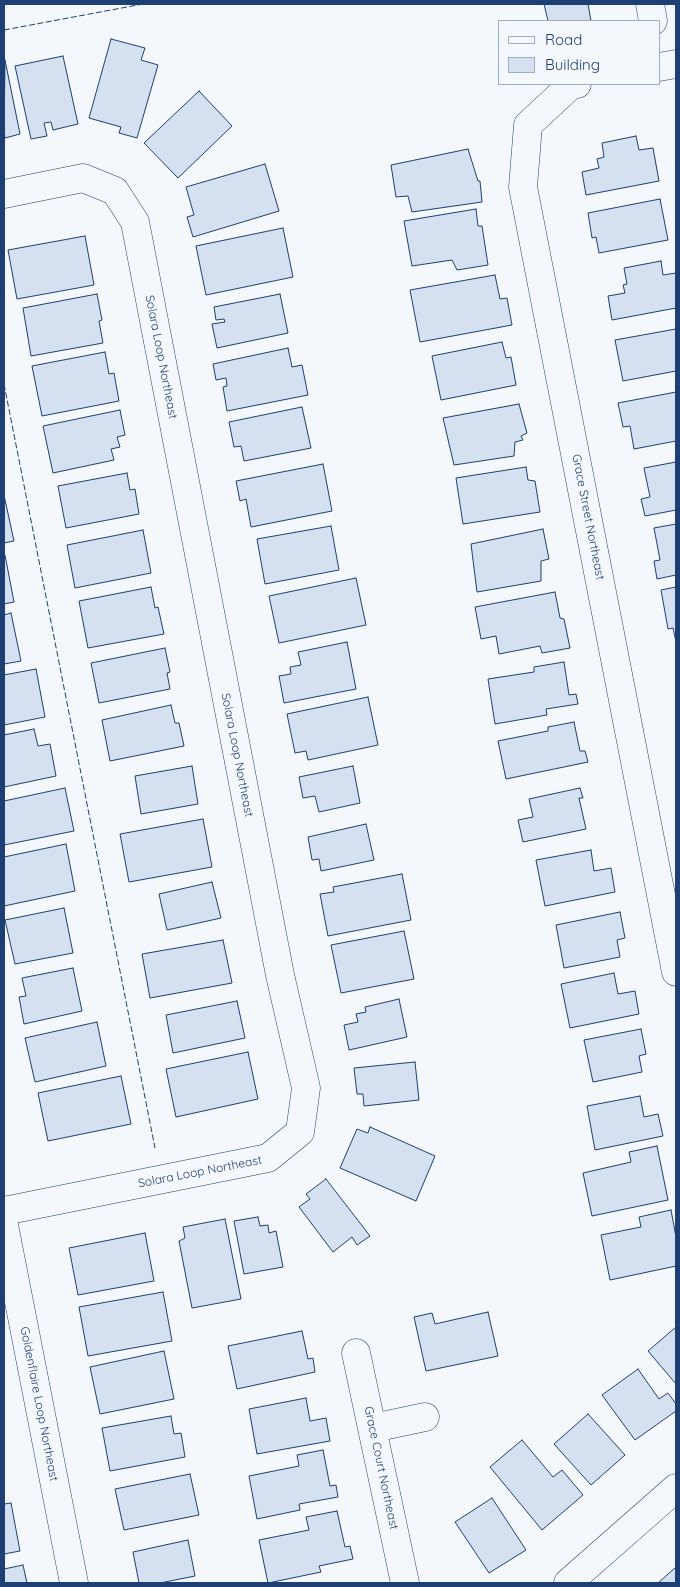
<!DOCTYPE html>
<html>
<head>
<meta charset="utf-8">
<style>
	body { margin:0 }
	#map { position:relative; width:680px; height:1587px; overflow:hidden; background:#f4f7fb; font-family:Quicksand,sans-serif }
	canvas { display:block }
	.frame { position:absolute; inset:0; border:5px solid #1d3f73; pointer-events:none }
	.legend { position:absolute; left:498px; top:20px; width:162px; height:65px; box-sizing:border-box; background:#f4f7fb; border:1px solid #9eadc5; margin:0; padding:6px 9px; list-style:none; font-size:15px; color:#1d3f73 }
	.legend li { display:flex; align-items:center; gap:10px; height:25px }
	.legend b { width:25px; border:1px solid #9eadc5 }
</style>
</head>
<body>
<div id="map">
<canvas width="680" height="1587"></canvas>
<div class="frame"></div>
<ul class="legend">
<li><b style="height:6px;background:#f4f7fb"></b>Road</li>
<li><b style="height:14px;background:#d5e0f0"></b>Building</li>
</ul>
</div>
<script>
const ctx = document.querySelector('canvas').getContext('2d');
ctx.lineJoin = 'round';
function fillPath(path, color) { ctx.fillStyle = color; ctx.fill(path, 'evenodd'); }
const poly = rows => new Path2D(rows.map(r => 'M' + r).join(''));
function strokePath(path, color, width, dash) { ctx.strokeStyle = color; ctx.lineWidth = width; ctx.lineCap = dash ? 'butt' : 'round'; ctx.setLineDash(dash || []); ctx.stroke(path); }
function write(font, color, halo, rows, align = 'center') {
  ctx.font = font + ' Quicksand,sans-serif'; ctx.lineWidth = 4; ctx.setLineDash([]); ctx.textBaseline = 'middle'; ctx.strokeStyle = halo; ctx.fillStyle = color; for (const [text, x, y, turn = 0] of rows) {
    ctx.save(); ctx.translate(x, y); ctx.rotate((+turn || 0) * Math.PI / 180); ctx.textAlign = isNaN(turn) ? turn : align; if (halo) ctx.strokeText(text, 0, 0); ctx.fillText(text, 0, 0); ctx.restore();
  }
}
const building = poly([
	[544,4,588,4,591,21,548,21,544,4],
	[111,39,145,48,141,60,158,65,137,138,119,133,121,127,89,118,111,39],
	[63,56,78,124,53,130,51,122,44,123,47,136,31,139,15,66,63,56],
	[5,60,20,134,5,138,4,130,5,60],
	[199,91,232,126,178,178,144,143,199,91],
	[636,136,639,150,653,148,659,181,586,195,582,172,599,168,597,159,604,157,602,143,636,136],
	[468,149,478,181,480,181,482,202,412,212,408,196,396,197,391,165,468,149],
	[265,164,279,211,193,237,187,217,194,215,186,187,265,164],
	[660,199,668,240,599,253,596,237,592,238,588,213,660,199],
	[476,209,478,226,482,226,488,265,457,270,452,260,412,266,404,221,476,209],
	[283,228,293,277,206,295,196,246,283,228],
	[85,236,94,285,17,299,8,250,85,236],
	[661,261,663,275,676,273,676,308,612,320,608,296,625,293,623,285,627,284,624,268,661,261],
	[495,275,500,299,507,298,512,325,420,342,410,290,495,275],
	[97,294,102,320,99,321,103,343,31,356,23,308,97,294],
	[280,294,288,333,217,348,212,324,225,322,224,319,216,320,214,307,280,294],
	[676,329,676,371,623,381,615,340,676,329],
	[502,342,506,358,511,357,516,385,441,400,432,356,502,342],
	[288,348,292,367,302,365,308,395,227,411,223,387,227,386,226,378,216,380,213,364,288,348],
	[105,352,109,374,114,373,119,401,42,416,32,366,105,352],
	[676,392,676,441,634,449,630,426,623,427,618,403,676,392],
	[519,404,527,433,521,436,523,440,515,442,514,456,454,465,443,418,519,404],
	[302,407,311,448,244,461,241,446,234,447,229,422,302,407],
	[120,410,125,435,117,437,120,447,111,449,114,460,53,473,43,426,120,410],
	[676,462,676,510,645,516,641,499,650,497,644,468,676,462],
	[323,464,332,511,251,527,246,499,240,501,236,481,323,464],
	[526,467,528,480,535,481,540,512,463,524,456,478,526,467],
	[127,473,130,490,135,489,139,514,66,528,58,486,127,473],
	[4,495,14,541,4,543,4,495],
	[676,524,676,575,657,579,654,561,660,560,654,528,676,524],
	[331,526,339,570,265,584,257,539,331,526],
	[543,529,549,559,541,561,541,581,477,592,471,544,543,529],
	[143,530,151,573,75,588,67,545,143,530],
	[4,555,5,555,14,602,4,604,4,555],
	[356,578,366,625,279,643,269,596,356,578],
	[151,587,155,608,158,607,164,634,88,648,79,601,151,587],
	[676,587,676,642,673,628,668,629,661,590,676,587],
	[555,592,560,618,564,619,570,648,542,653,540,646,499,654,496,636,481,639,475,607,555,592],
	[11,613,21,661,4,664,4,615,11,613],
	[347,642,356,689,284,703,279,676,291,674,290,667,301,665,298,652,347,642],
	[165,648,170,672,167,673,170,689,99,703,91,663,165,648],
	[564,662,569,695,576,694,578,704,546,709,547,715,495,724,488,679,534,672,534,667,564,662],
	[36,669,45,717,4,725,4,675,36,669],
	[368,697,378,745,308,760,306,751,295,753,287,714,368,697],
	[171,705,175,723,179,723,184,746,110,761,102,720,171,705],
	[574,722,580,751,585,751,588,762,506,779,498,741,548,731,548,727,574,722],
	[34,729,38,746,50,744,56,776,4,787,4,735,34,729],
	[192,766,198,804,141,814,135,776,192,766],
	[353,766,360,803,319,812,315,796,303,798,299,777,353,766],
	[65,788,74,831,4,845,4,801,65,788],
	[580,788,583,798,579,798,586,829,523,842,518,820,533,817,529,799,580,788],
	[203,819,212,867,129,882,120,834,203,819],
	[366,824,374,860,321,871,319,859,312,860,308,837,366,824],
	[66,844,75,891,4,906,4,857,66,844],
	[591,850,594,871,611,868,615,892,545,906,536,860,591,850],
	[402,874,411,920,328,936,320,894,334,892,333,887,402,874],
	[212,882,221,918,167,930,159,894,212,882],
	[64,908,73,953,15,964,5,920,64,908],
	[620,912,625,938,617,940,620,957,564,968,556,925,620,912],
	[404,931,414,979,341,993,331,945,404,931],
	[223,940,232,983,150,998,142,954,223,940],
	[73,968,82,1011,24,1024,19,997,26,996,22,978,73,968],
	[614,973,618,994,635,991,639,1014,570,1028,561,984,614,973],
	[399,999,407,1037,349,1050,344,1025,358,1022,356,1014,366,1012,365,1007,399,999],
	[237,1001,245,1038,173,1053,166,1015,237,1001],
	[97,1022,106,1066,35,1082,25,1038,97,1022],
	[641,1029,646,1054,639,1056,642,1072,593,1082,584,1040,641,1029],
	[248,1052,258,1099,176,1117,166,1069,248,1052],
	[415,1062,419,1100,364,1106,363,1094,357,1094,354,1068,415,1062],
	[121,1076,131,1124,48,1141,38,1093,121,1076],
	[640,1096,644,1117,658,1114,663,1136,595,1150,587,1106,640,1096],
	[370,1127,435,1156,416,1201,340,1168,357,1129,368,1133,370,1127],
	[657,1146,668,1200,592,1216,583,1173,631,1162,629,1152,657,1146],
	[326,1179,370,1236,357,1245,352,1237,333,1252,299,1207,310,1199,306,1194,326,1179],
	[671,1210,676,1237,676,1266,610,1280,601,1235,641,1227,639,1217,671,1210],
	[258,1217,260,1226,268,1225,269,1233,276,1231,283,1267,244,1274,234,1221,258,1217],
	[225,1219,241,1299,192,1308,179,1241,185,1238,183,1227,225,1219],
	[145,1233,154,1281,78,1295,69,1248,145,1233],
	[163,1292,172,1341,88,1356,79,1307,163,1292],
	[488,1312,498,1356,426,1371,414,1317,432,1313,435,1324,488,1312],
	[676,1327,676,1384,648,1351,676,1327],
	[302,1331,308,1359,313,1358,315,1372,237,1389,228,1346,302,1331],
	[164,1351,174,1399,100,1414,90,1367,164,1351],
	[638,1369,659,1399,668,1393,676,1404,676,1411,635,1440,602,1395,638,1369],
	[306,1398,310,1421,326,1418,330,1441,257,1454,249,1409,306,1398],
	[588,1414,625,1455,591,1485,554,1444,588,1414],
	[171,1416,174,1434,181,1433,185,1457,110,1471,102,1428,171,1416],
	[522,1440,553,1477,562,1470,583,1495,542,1530,490,1467,522,1440],
	[323,1450,330,1486,336,1485,338,1497,299,1504,300,1510,257,1519,249,1476,299,1466,297,1455,323,1450],
	[190,1474,199,1515,124,1530,115,1489,190,1474],
	[492,1498,526,1550,489,1573,455,1522,492,1498],
	[11,1503,20,1551,4,1554,4,1504,11,1503],
	[337,1511,345,1547,350,1546,353,1559,319,1566,321,1572,268,1583,259,1540,309,1530,306,1517,337,1511],
	[188,1540,195,1576,160,1583,139,1583,133,1552,188,1540],
	[23,1565,27,1583,4,1583,4,1569,23,1565],
	[676,1567,676,1583,658,1583,676,1567]
]);
fillPath(building, '#d5e0f0');
strokePath(building, '#1d3f73', 1);
const minor = poly([
	[650,4,653,21],
	[659,67,676,64],
	[577,84,571,85,528,125,523,187,676,972],
	[4,194,83,178,115,191,135,222,280,975,306,1088,300,1132,268,1158,4,1211],
	[4,1225,74,1583],
	[356,1353,405,1583],
	[373,1428,425,1417],
	[568,1583,676,1488]
]);
strokePath(minor, '#1d3f73', 29);
strokePath(minor, '#f4f7fb', 28);
strokePath(poly([
	[4,30,143,4],
	[4,384,155,1148]
]), '#1d3f73', 1, [6, 2.5]);
write('12px', '#1d3f73', '#f4f7fb', [
	["Solara Loop Northeast",161,357,79],
	["Grace Street Northeast",588,517,79],
	["Solara Loop Northeast",237,755,79],
	["Solara Loop Northeast",200,1172,-11],
	["Goldenflaire Loop Northeast",39,1404,79],
	["Grace Court Northeast",381,1468,78]
]);
</script>
</body>
</html>
